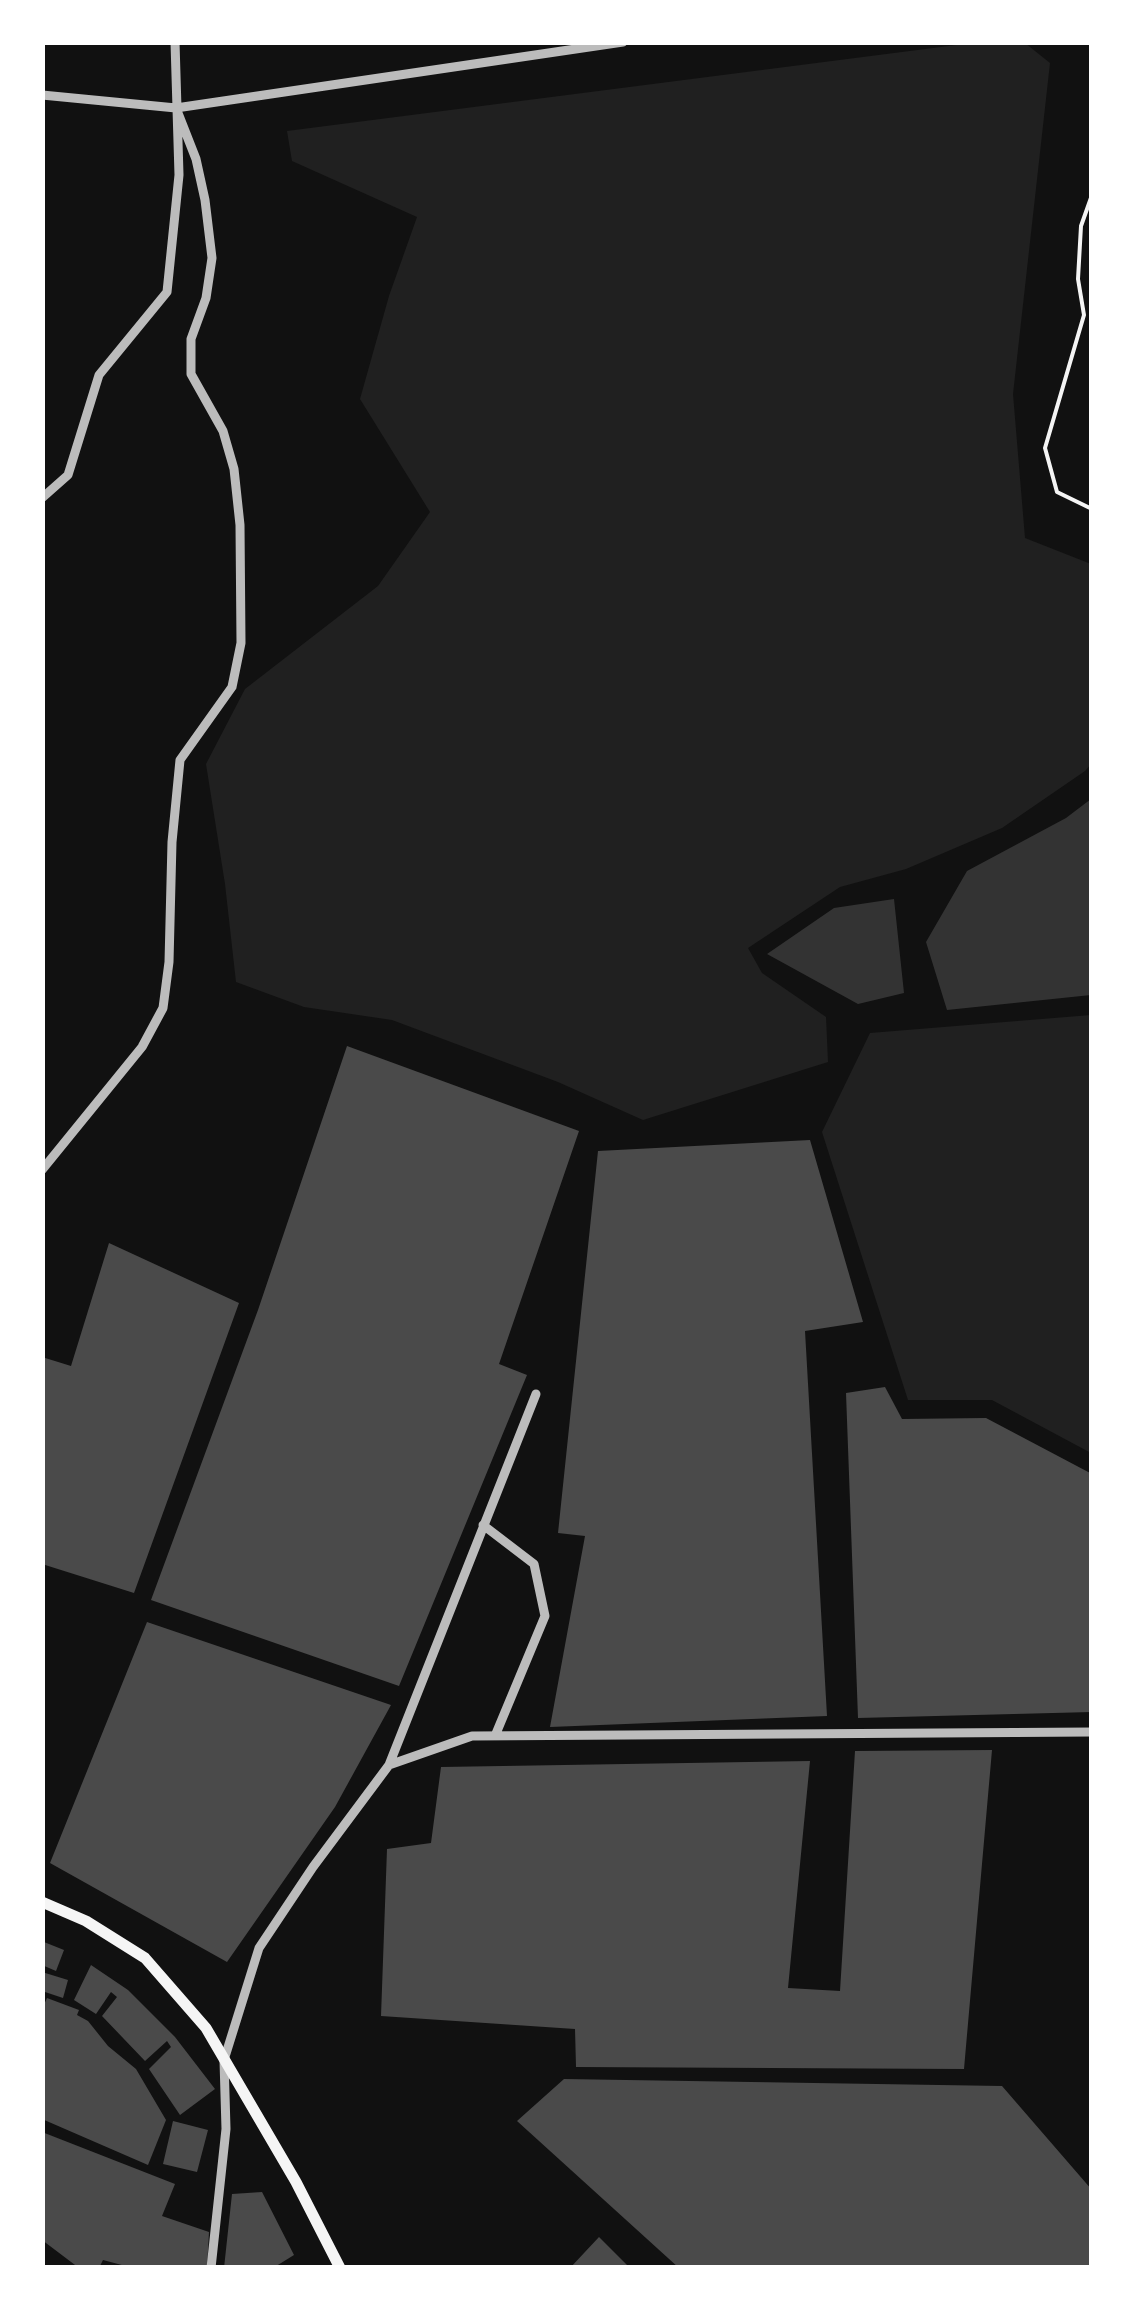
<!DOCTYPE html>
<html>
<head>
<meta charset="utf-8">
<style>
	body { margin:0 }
	#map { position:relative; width:1134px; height:2310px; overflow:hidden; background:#111; font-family:Overpass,sans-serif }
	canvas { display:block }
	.frame { position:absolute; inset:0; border:45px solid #fff; pointer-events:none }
</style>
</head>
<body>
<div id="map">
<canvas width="1134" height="2310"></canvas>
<div class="frame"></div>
</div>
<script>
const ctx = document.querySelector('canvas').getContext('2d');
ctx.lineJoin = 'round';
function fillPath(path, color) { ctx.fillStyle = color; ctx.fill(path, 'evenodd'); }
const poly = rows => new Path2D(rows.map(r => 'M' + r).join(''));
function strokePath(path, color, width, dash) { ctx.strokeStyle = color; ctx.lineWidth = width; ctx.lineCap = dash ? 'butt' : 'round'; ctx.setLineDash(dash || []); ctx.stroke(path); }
fillPath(poly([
	[972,43,1025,43,1050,63,1013,394,1025,538,1091,564,1092,763,1085,771,1002,828,906,869,840,887,748,948,762,973,826,1017,828,1062,643,1120,558,1082,392,1020,304,1007,236,982,225,884,206,764,245,689,378,586,430,512,360,399,389,296,417,217,292,161,287,131],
	[1091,1015,1092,1015,1091,1453,992,1400,908,1400,822,1132,870,1033]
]), '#202020');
fillPath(poly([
	[1091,799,1091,995,947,1010,926,942,967,871,1066,818],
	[894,899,904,993,858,1004,767,954,834,908]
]), '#333');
fillPath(poly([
	[347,1046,579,1131,499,1364,527,1375,399,1686,151,1600,258,1310],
	[810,1140,863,1322,805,1331,827,1716,550,1727,585,1536,558,1533,598,1151],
	[109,1243,239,1303,134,1593,42,1564,42,1357,71,1366],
	[885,1387,902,1419,986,1418,1092,1474,1092,1712,858,1718,846,1393],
	[147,1622,391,1705,335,1807,227,1962,50,1863],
	[992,1750,964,2069,576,2067,575,2029,381,2016,387,1849,431,1843,441,1767,810,1761,788,1988,840,1991,855,1751],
	[44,1942,64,1950,56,1971,42,1965],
	[91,1965,128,1990,175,2037,215,2089,180,2115,149,2069,171,2047,167,2041,145,2061,102,2016,117,1997,111,1992,96,2014,74,2000],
	[42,1972,68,1980,63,1998,42,1991],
	[47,1998,79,2010,77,2015,88,2021,108,2046,136,2069,166,2120,148,2165,42,2119,42,2009],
	[564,2079,1002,2086,1092,2190,1092,2268,679,2268,517,2121],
	[173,2121,208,2130,197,2172,163,2164],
	[42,2132,175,2184,162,2216,209,2232,207,2268,133,2268,103,2260,99,2268,79,2268,42,2240],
	[262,2192,294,2255,273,2268,224,2268,232,2194],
	[599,2237,630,2268,570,2268]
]), '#4a4a4a');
strokePath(poly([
	[1092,195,1081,226,1078,279,1084,315,1045,448,1057,492,1092,509]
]), '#f5f5f5', 4);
strokePath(poly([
	[42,95,176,108,623,42],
	[42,498,68,475,99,375,167,292,179,175,175,42],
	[42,1170,142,1047,163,1008,169,962,172,842,180,760,232,687,241,643,240,525,234,469,223,431,191,374,191,339,206,298,212,258,205,200,196,159,176,108],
	[483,1525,534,1564,545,1616,495,1736],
	[389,1765,536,1394],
	[211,2268,226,2129,224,2060,259,1948,313,1867,389,1765,472,1736,1092,1732]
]), '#bcbcbc', 9);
strokePath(poly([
	[42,1902,86,1921,145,1958,206,2028,296,2182,340,2268]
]), '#f5f5f5', 11);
</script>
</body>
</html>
